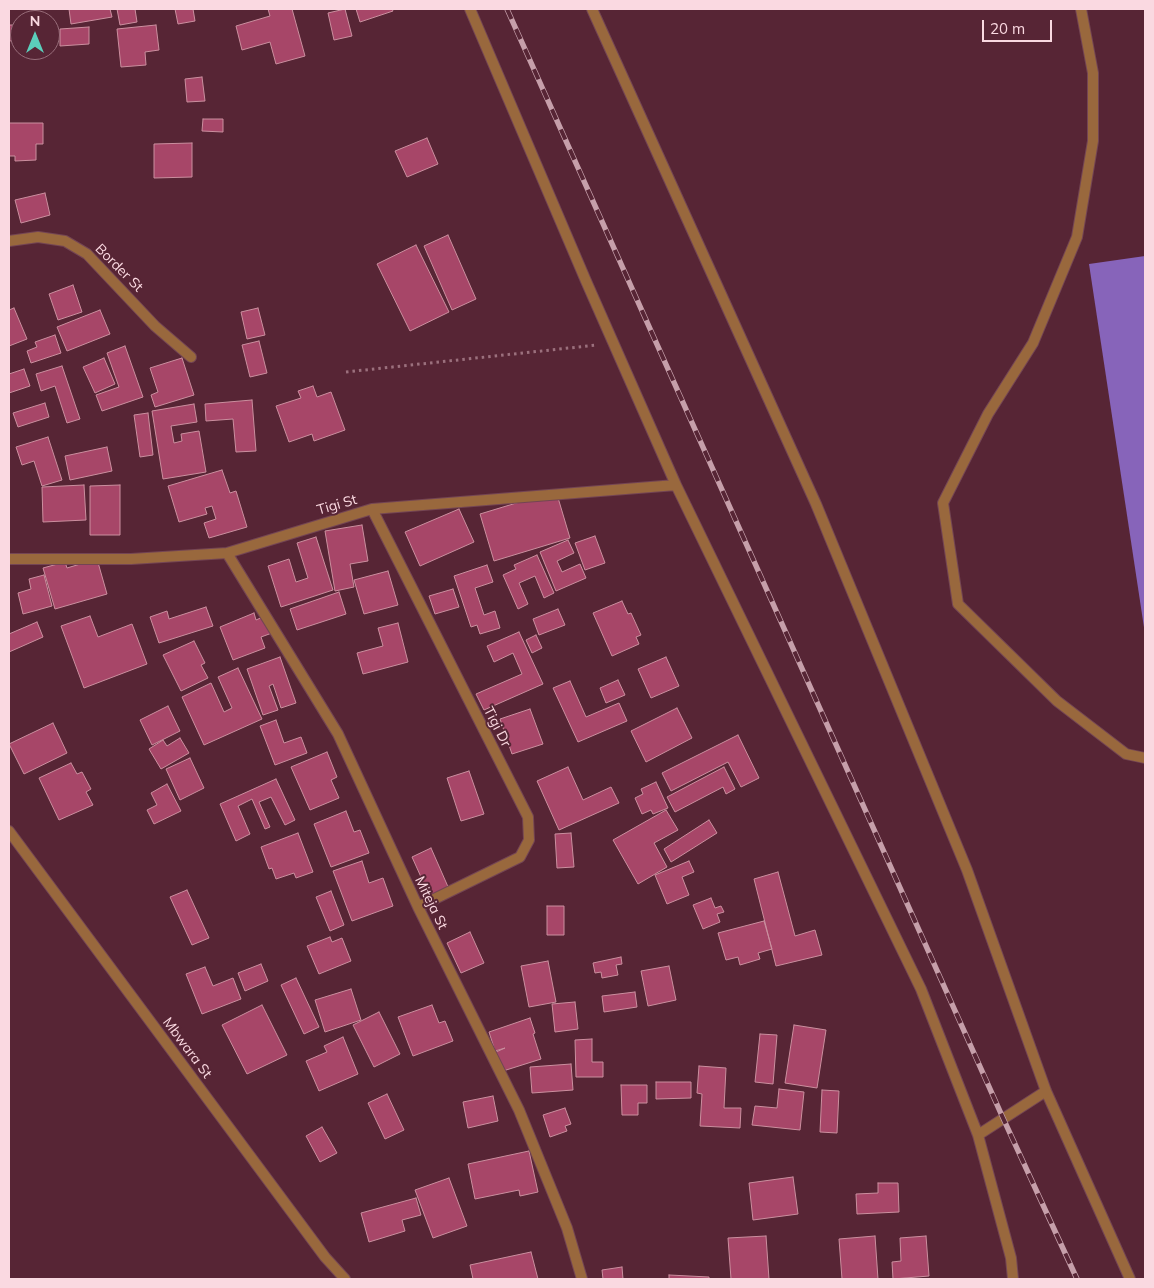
<!DOCTYPE html>
<html>
<head>
<meta charset="utf-8">
<style>
	body { margin:0 }
	#map { position:relative; width:1154px; height:1288px; overflow:hidden; background:#572535; font-family:Mulish,sans-serif }
	canvas { display:block }
	.frame { position:absolute; inset:0; border:10px solid #fad9e1; pointer-events:none }
	.north { position:absolute; left:10px; top:10px; width:50px; height:50px; box-sizing:border-box; background:#572535; border:1px solid #986d7a; border-radius:50%; rotate:0deg; font-size:14px; font-weight:700; line-height:20px; text-align:center; color:#fad9e1 }
	.north::after { content:''; display:block; margin:auto; width:18px; height:22px; background:#5bcebb; clip-path:polygon(50% 0,100% 100%,50% 72%,0 100%) }
	.scale { position:absolute; left:982px; top:20px; width:70px; height:22px; box-sizing:border-box; border:2px solid #fad9e1; border-top:0; padding-left:6px; font-size:15px; line-height:18px; white-space:nowrap; color:#fad9e1; -webkit-text-stroke:4px #572535; paint-order:stroke }
</style>
</head>
<body>
<div id="map">
<canvas width="1154" height="1288"></canvas>
<div class="frame"></div>
<div class="north">N</div>
<div class="scale">20 m</div>
</div>
<script>
const ctx = document.querySelector('canvas').getContext('2d');
ctx.lineJoin = 'round';
function fillPath(path, color) { ctx.fillStyle = color; ctx.fill(path, 'evenodd'); }
const poly = rows => new Path2D(rows.map(r => 'M' + r).join(''));
function strokePath(path, color, width, dash) { ctx.strokeStyle = color; ctx.lineWidth = width; ctx.lineCap = dash ? 'butt' : 'round'; ctx.setLineDash(dash || []); ctx.stroke(path); }
function write(font, color, halo, rows, align = 'center') {
  ctx.font = font + ' Mulish,sans-serif'; ctx.lineWidth = 4; ctx.setLineDash([]); ctx.textBaseline = 'middle'; ctx.strokeStyle = halo; ctx.fillStyle = color; for (const [text, x, y, turn = 0] of rows) {
    ctx.save(); ctx.translate(x, y); ctx.rotate((+turn || 0) * Math.PI / 180); ctx.textAlign = isNaN(turn) ? turn : align; if (halo) ctx.strokeText(text, 0, 0); ctx.fillText(text, 0, 0); ctx.restore();
  }
}
fillPath(poly([
	[1145,256,1145,634,1089,264]
]), '#8764ba');
const building = poly([
	[69,9,110,9,112,17,71,24,69,9],
	[117,9,135,9,137,22,120,25,117,9],
	[175,9,193,9,195,21,178,24,175,9],
	[268,9,292,9,305,56,276,64,270,42,242,50,236,26,270,16,268,9],
	[345,9,352,36,334,40,328,13,345,9],
	[356,9,392,9,393,11,360,22,356,9],
	[9,25,20,25,20,40,9,41,9,25],
	[156,25,159,50,145,52,146,65,121,67,117,29,156,25],
	[89,27,89,44,60,46,60,29,89,27],
	[202,77,205,101,187,102,185,79,202,77],
	[203,119,223,119,223,132,202,131,203,119],
	[9,123,43,123,43,144,36,144,36,160,15,161,15,156,9,156,9,123],
	[427,138,438,164,407,177,395,151,427,138],
	[192,143,192,177,154,178,154,144,192,143],
	[45,193,50,215,21,223,15,200,45,193],
	[448,235,476,299,452,310,424,246,448,235],
	[416,245,449,312,410,331,377,264,416,245],
	[73,285,82,312,58,320,49,294,73,285],
	[14,308,27,339,9,346,9,310,14,308],
	[258,308,265,335,247,339,241,312,258,308],
	[100,310,110,334,67,351,57,327,100,310],
	[55,335,61,353,31,363,27,351,37,347,35,342,55,335],
	[259,341,267,373,250,377,242,345,259,341],
	[125,346,143,397,102,411,96,395,119,387,107,353,125,346],
	[104,358,115,384,95,393,83,367,104,358],
	[182,358,194,395,155,407,151,395,158,392,150,368,182,358],
	[62,366,80,419,67,423,55,386,41,391,36,374,62,366],
	[24,369,30,386,9,393,9,374,24,369],
	[313,386,317,397,331,392,345,430,314,441,312,434,289,442,276,406,301,398,298,391,313,386],
	[252,400,256,451,236,452,233,419,206,421,205,404,252,400],
	[45,403,49,417,18,427,13,413,45,403],
	[194,404,197,422,171,426,174,443,182,441,181,434,199,431,206,472,163,479,152,411,194,404],
	[148,413,153,455,140,457,134,415,148,413],
	[48,437,62,480,42,486,34,461,22,465,16,447,48,437],
	[107,447,112,471,70,480,65,456,107,447],
	[222,470,230,493,236,491,247,527,209,538,204,523,216,519,212,506,205,508,207,514,179,522,168,486,222,470],
	[84,485,86,520,43,522,42,487,84,485],
	[120,485,120,535,90,535,90,486,120,485],
	[556,491,570,538,494,561,480,514,556,491],
	[459,509,474,542,420,566,405,532,459,509],
	[362,525,368,561,350,564,354,587,335,591,325,531,362,525],
	[595,536,605,563,585,570,575,543,595,536],
	[316,537,333,590,281,607,268,566,289,559,296,582,308,578,297,543,316,537],
	[568,540,574,553,557,561,562,572,580,564,586,578,556,591,540,552,568,540],
	[537,555,554,593,544,598,535,576,519,583,528,604,518,609,503,575,516,569,514,565,537,555],
	[97,559,107,594,55,609,43,568,65,562,67,568,97,559],
	[487,565,493,582,475,588,484,615,495,611,500,628,480,634,477,625,471,627,454,576,487,565],
	[388,571,398,605,364,614,354,580,388,571],
	[44,575,52,606,23,614,18,593,31,589,29,579,44,575],
	[453,589,459,607,435,614,429,596,453,589],
	[339,592,346,614,297,630,290,609,339,592],
	[622,601,628,614,631,613,641,635,636,637,639,644,612,656,593,613,622,601],
	[206,607,213,626,159,643,150,617,167,611,169,619,206,607],
	[558,609,565,625,539,635,533,619,558,609],
	[254,613,256,620,265,616,272,633,261,637,265,648,233,660,220,627,254,613],
	[90,616,98,637,132,624,147,664,84,688,61,626,90,616],
	[37,622,43,637,9,652,9,634,37,622],
	[398,623,408,662,363,674,357,653,383,646,378,628,398,623],
	[519,632,543,684,484,710,476,694,522,674,513,653,494,662,487,646,519,632],
	[536,635,542,648,532,653,526,640,536,635],
	[194,641,205,663,201,665,208,678,181,691,163,655,194,641],
	[280,657,296,703,281,708,273,684,269,686,278,710,263,715,247,669,280,657],
	[666,657,679,686,651,698,638,669,666,657],
	[238,668,262,719,204,745,182,697,211,683,224,712,232,708,218,677,238,668],
	[618,680,625,695,606,703,600,688,618,680],
	[570,681,586,717,619,703,627,721,578,742,553,688,570,681],
	[168,706,180,731,152,745,140,720,168,706],
	[677,708,692,738,646,762,631,731,677,708],
	[530,709,543,744,512,754,500,719,530,709],
	[276,720,284,743,301,737,307,753,275,765,260,726,276,720],
	[53,723,67,753,24,774,9,744,53,723],
	[738,735,759,778,741,787,728,762,671,791,662,773,738,735],
	[180,738,189,753,161,769,149,749,163,740,167,746,180,738],
	[327,752,337,777,331,780,339,798,310,810,291,767,327,752],
	[190,758,204,788,180,800,166,769,190,758],
	[71,763,77,774,82,772,91,789,86,792,93,805,59,820,39,778,71,763],
	[568,767,583,800,611,787,619,803,559,830,537,781,568,767],
	[724,767,735,789,726,794,723,787,675,812,667,797,724,767],
	[469,771,484,814,461,821,447,778,469,771],
	[276,779,295,820,285,825,271,797,259,802,270,827,265,829,252,799,238,806,250,834,236,841,220,804,276,779],
	[656,782,668,808,653,814,651,810,642,814,635,798,643,794,641,789,656,782],
	[167,784,181,811,154,824,147,810,157,805,151,793,167,784],
	[666,810,678,830,654,843,667,867,638,884,613,840,666,810],
	[346,811,354,832,360,830,369,853,331,867,314,824,346,811],
	[709,820,717,833,671,862,664,849,709,820],
	[298,833,313,872,296,878,294,873,276,879,272,868,269,869,261,847,298,833],
	[571,833,574,867,557,868,555,834,571,833],
	[431,848,449,889,430,897,412,857,431,848],
	[362,861,369,883,383,878,393,906,352,921,333,871,362,861],
	[689,861,694,872,682,877,689,895,667,904,655,875,689,861],
	[778,872,795,936,815,930,822,955,776,966,754,879,778,872],
	[187,890,209,938,192,945,170,897,187,890],
	[331,891,344,925,330,931,316,897,331,891],
	[711,898,715,908,721,906,724,912,717,914,720,922,703,929,693,905,711,898],
	[547,906,564,906,564,935,547,935,547,906],
	[764,921,772,949,758,953,760,959,740,965,738,957,726,960,718,933,764,921],
	[470,932,484,963,461,973,447,943,470,932],
	[330,937,332,942,342,938,351,961,319,974,307,946,330,937],
	[621,957,622,964,616,965,618,975,602,978,601,972,595,973,593,963,621,957],
	[548,961,556,1002,529,1007,521,966,548,961],
	[261,964,268,981,245,991,238,973,261,964],
	[669,966,676,1000,648,1006,641,971,669,966],
	[205,967,213,986,233,978,241,999,202,1014,186,974,205,967],
	[296,978,319,1027,304,1034,281,985,296,978],
	[351,989,361,1020,325,1032,315,1000,351,989],
	[635,992,637,1007,604,1012,602,996,635,992],
	[575,1002,578,1029,555,1032,552,1004,575,1002],
	[262,1005,287,1055,247,1074,222,1025,262,1005],
	[432,1005,439,1023,445,1021,453,1041,413,1056,398,1017,432,1005],
	[379,1012,400,1054,374,1067,353,1025,379,1012],
	[530,1018,535,1033,533,1034,541,1059,503,1071,496,1052,505,1048,495,1051,489,1032,530,1018],
	[794,1025,826,1030,817,1088,785,1083,794,1025],
	[760,1034,777,1035,773,1084,755,1082,760,1034],
	[343,1037,358,1074,319,1091,306,1061,327,1052,324,1046,343,1037],
	[592,1039,592,1062,603,1062,603,1077,576,1077,575,1040,592,1039],
	[571,1064,573,1090,532,1093,530,1067,571,1064],
	[699,1066,726,1068,724,1108,741,1108,740,1128,700,1126,702,1094,697,1093,699,1066],
	[656,1082,691,1082,691,1098,656,1099,656,1082],
	[621,1085,647,1085,647,1103,638,1103,638,1115,622,1115,621,1085],
	[779,1089,804,1092,800,1130,752,1125,755,1106,777,1108,779,1089],
	[822,1090,839,1091,837,1133,820,1132,822,1090],
	[387,1094,404,1130,385,1139,368,1103,387,1094],
	[493,1096,498,1121,468,1128,463,1102,493,1096],
	[565,1108,571,1124,565,1126,567,1131,550,1137,543,1115,565,1108],
	[322,1127,337,1153,320,1162,306,1136,322,1127],
	[529,1151,538,1192,520,1196,519,1190,475,1199,468,1164,529,1151],
	[793,1177,798,1214,753,1220,749,1183,793,1177],
	[449,1178,467,1226,433,1238,415,1190,449,1178],
	[878,1183,898,1183,899,1212,857,1214,856,1194,878,1193,878,1183],
	[416,1198,421,1215,402,1220,405,1231,369,1242,361,1213,416,1198],
	[766,1236,769,1279,731,1279,728,1238,766,1236],
	[875,1236,878,1279,842,1279,839,1239,875,1236],
	[926,1236,929,1276,893,1279,892,1262,901,1261,900,1238,926,1236],
	[531,1252,538,1279,473,1279,470,1265,531,1252],
	[622,1267,623,1279,603,1279,602,1270,622,1267],
	[669,1275,709,1277,709,1279,669,1279,669,1275]
]);
fillPath(building, '#a74668');
strokePath(building, '#cb8f9f', 1);
const lane = poly([
	[1081,9,1093,73,1093,141,1077,237,1033,343,988,414,943,503,958,604,1057,701,1126,754,1145,758]
]);
const street = poly([
	[470,9,586,281,676,485,921,989,978,1135,1011,1258,1013,1279],
	[592,9,816,504,967,870,1046,1091,1130,1279],
	[9,241,38,237,65,241,87,254,155,326,191,357],
	[372,509,528,817,529,840,520,857,418,907],
	[227,553,338,734,418,907,519,1110,567,1228,582,1279],
	[9,559,131,559,227,553,372,509,676,485],
	[9,831,325,1257,345,1279],
	[978,1135,1046,1091]
]);
strokePath(lane, '#744554', 12);
strokePath(street, '#744554', 12);
strokePath(poly([
	[346,372,597,345]
]), '#9b707d', 3, [2.5, 4]);
strokePath(lane, '#99683d', 10);
strokePath(street, '#99683d', 10);
const rail = poly([
	[507,9,1003,1118,1077,1279]
]);
strokePath(rail, '#c69faa', 5.5);
strokePath(rail, '#572535', 4, [11]);
write('14px', '#fad9e1', '#572535', [
	["Border St",119,268,45],
	["Tigi St",337,505,-16],
	["Tigi Dr",497,727,63],
	["Miteja St",431,903,64],
	["Mbwara St",187,1048,53]
]);
</script>
</body>
</html>
